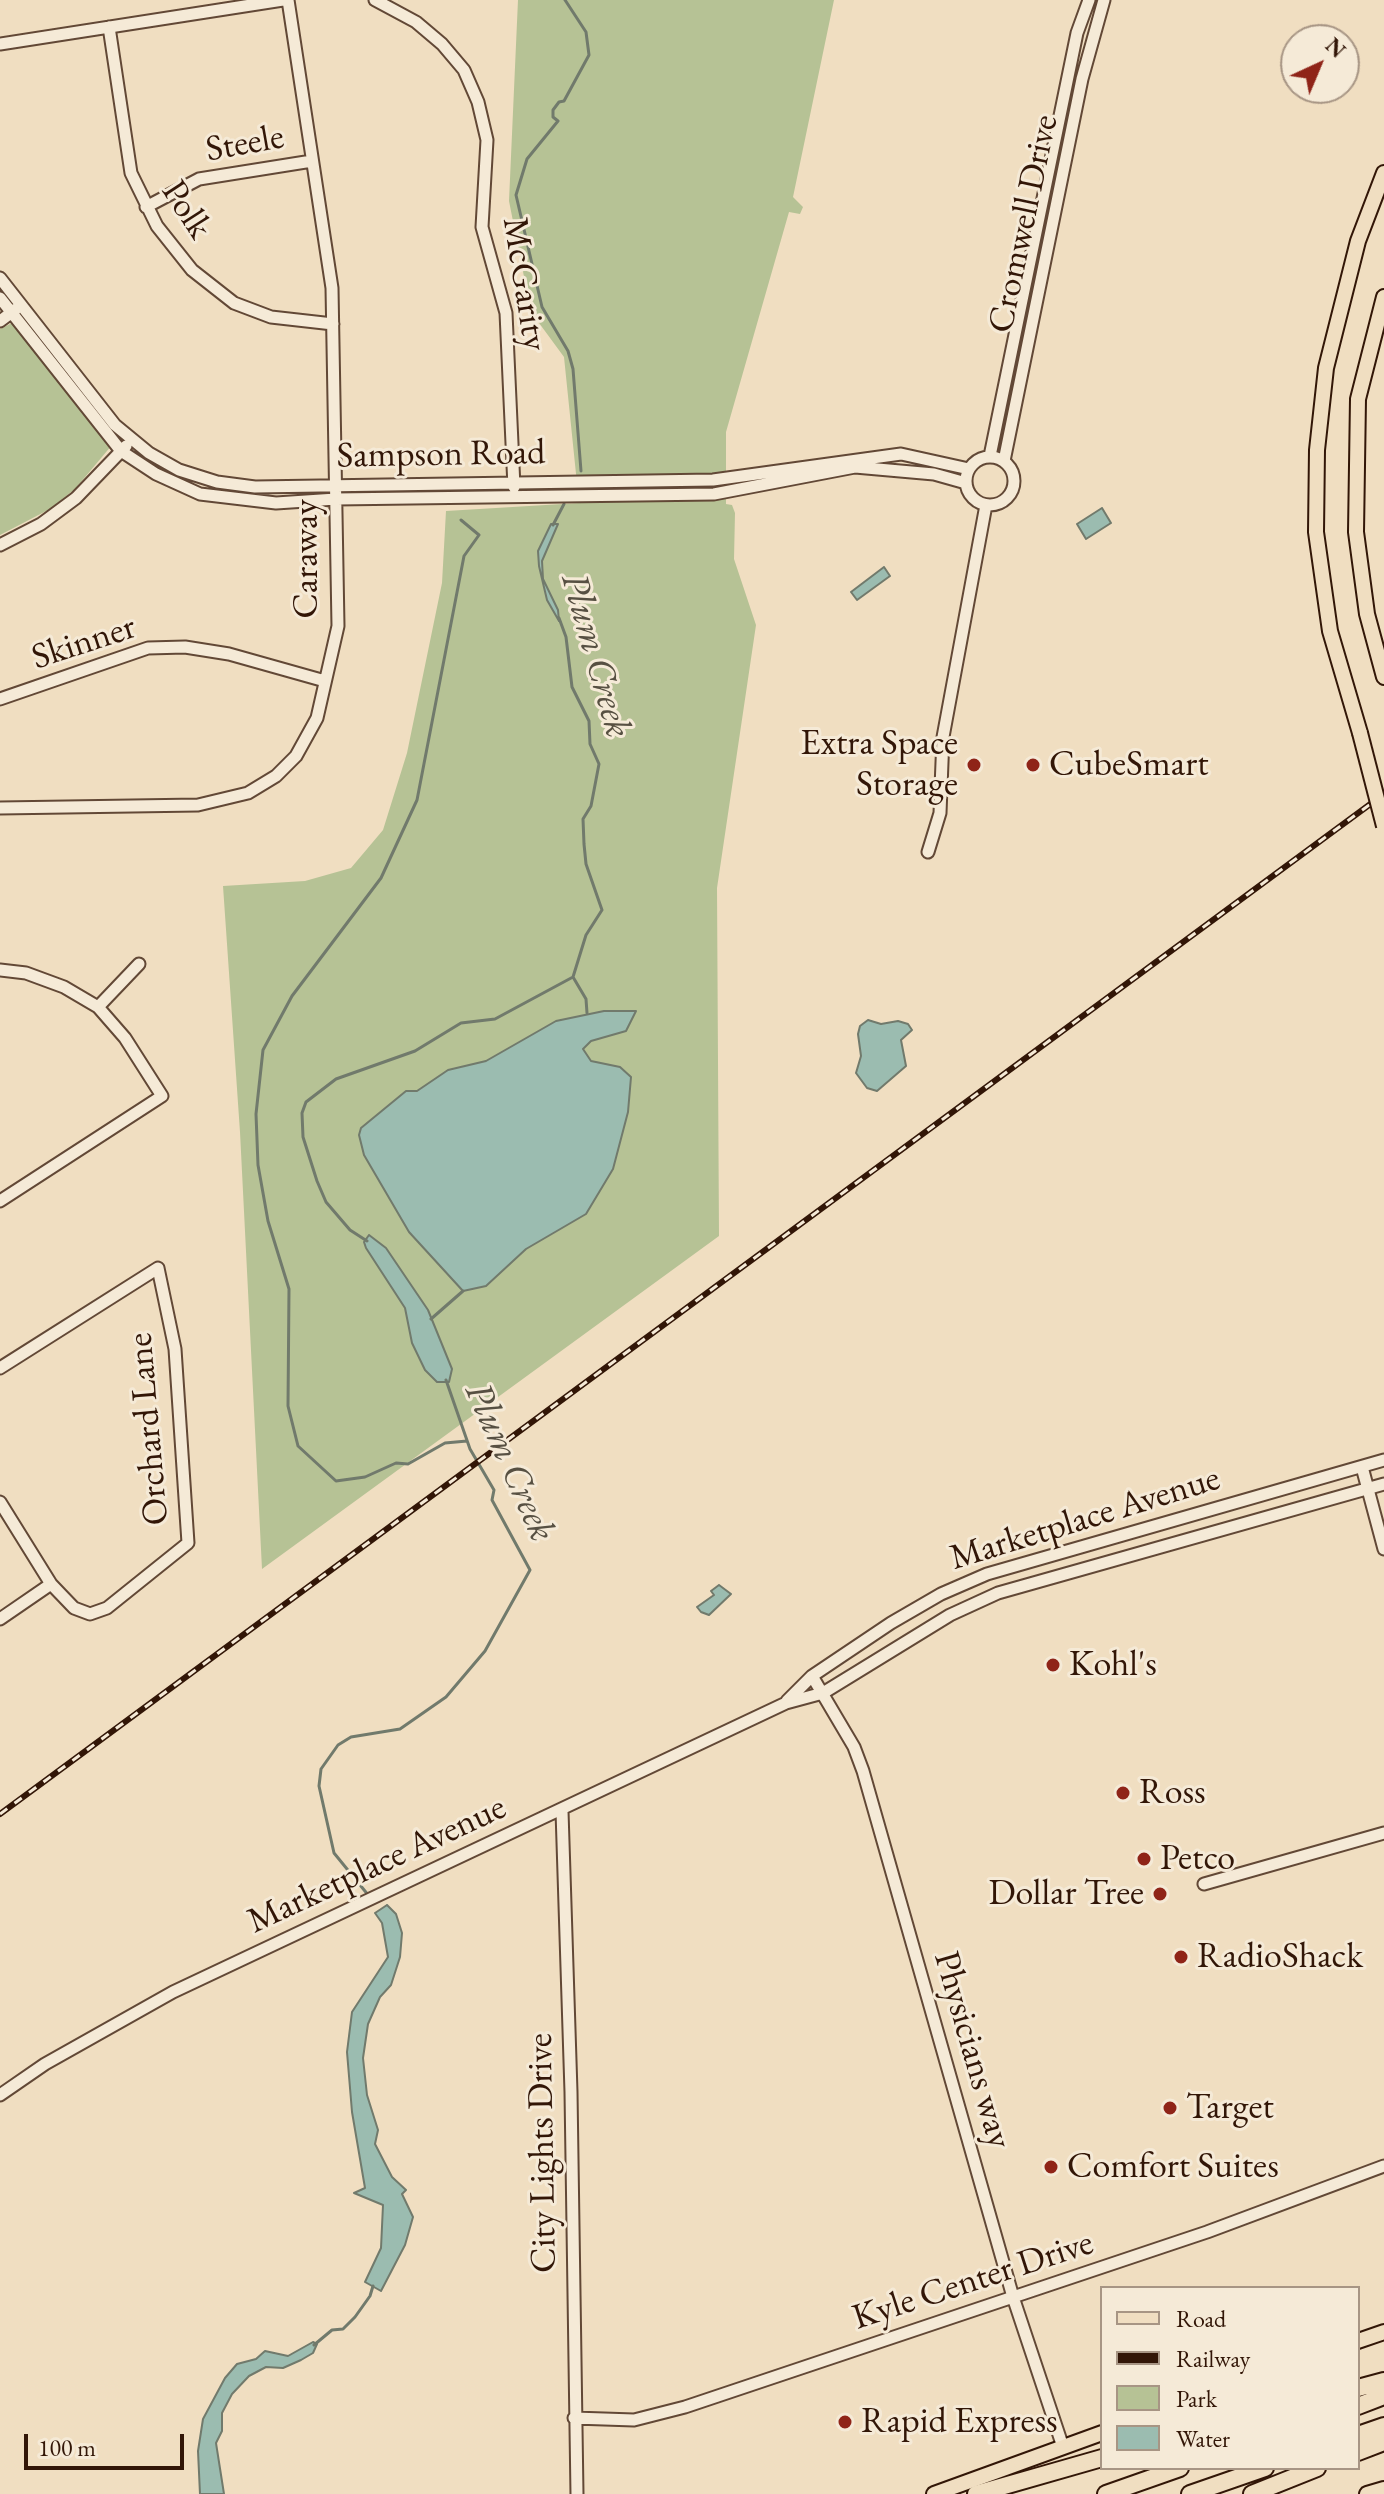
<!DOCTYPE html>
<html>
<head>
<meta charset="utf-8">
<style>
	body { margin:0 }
	#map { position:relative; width:1384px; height:2494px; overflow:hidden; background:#f0dec1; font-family:"EB Garamond",serif }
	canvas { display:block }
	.legend { position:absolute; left:1100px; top:2286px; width:260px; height:184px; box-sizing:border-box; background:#f5ead7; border:2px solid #a79584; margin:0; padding:10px 14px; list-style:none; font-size:24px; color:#321607 }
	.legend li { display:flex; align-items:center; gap:16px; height:40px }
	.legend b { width:40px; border:2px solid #a79584 }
	.north { position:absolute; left:1280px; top:24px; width:80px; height:80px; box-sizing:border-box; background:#f5ead7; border:2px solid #a79584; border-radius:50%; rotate:44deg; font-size:22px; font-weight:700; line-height:32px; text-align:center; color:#321607 }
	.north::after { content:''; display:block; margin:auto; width:28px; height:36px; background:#8f2418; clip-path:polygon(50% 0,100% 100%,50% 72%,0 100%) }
	.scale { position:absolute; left:24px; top:2434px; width:160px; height:36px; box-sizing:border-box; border:4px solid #321607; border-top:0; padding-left:10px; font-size:24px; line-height:28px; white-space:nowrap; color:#321607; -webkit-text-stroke:6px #f5ead7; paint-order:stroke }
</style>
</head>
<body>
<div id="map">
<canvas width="1384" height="2494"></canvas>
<ul class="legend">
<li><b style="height:10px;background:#f0dec1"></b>Road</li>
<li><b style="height:10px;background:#321607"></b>Railway</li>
<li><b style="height:22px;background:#b6c295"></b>Park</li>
<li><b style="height:22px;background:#9bbcb0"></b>Water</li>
</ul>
<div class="north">N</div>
<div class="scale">100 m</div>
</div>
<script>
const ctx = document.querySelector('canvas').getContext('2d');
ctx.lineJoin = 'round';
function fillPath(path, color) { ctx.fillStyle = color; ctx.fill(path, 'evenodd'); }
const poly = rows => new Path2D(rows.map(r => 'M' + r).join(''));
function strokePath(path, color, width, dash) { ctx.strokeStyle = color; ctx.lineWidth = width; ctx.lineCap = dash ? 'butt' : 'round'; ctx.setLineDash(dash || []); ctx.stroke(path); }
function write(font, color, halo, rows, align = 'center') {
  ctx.font = font + ' "EB Garamond",serif'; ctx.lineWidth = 6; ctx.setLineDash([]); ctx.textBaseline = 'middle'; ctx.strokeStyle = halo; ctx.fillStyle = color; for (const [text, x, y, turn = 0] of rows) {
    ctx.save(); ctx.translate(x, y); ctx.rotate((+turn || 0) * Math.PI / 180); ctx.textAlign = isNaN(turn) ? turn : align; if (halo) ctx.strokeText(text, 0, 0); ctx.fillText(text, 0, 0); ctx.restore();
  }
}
fillPath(poly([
	[518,0,834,0,793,197,803,207,800,214,789,212,726,432,726,504,732,505,735,513,734,559,756,625,717,888,719,1236,262,1569,240,1132,223,886,305,881,351,868,383,830,407,753,442,583,446,511,579,503,564,357,531,312,509,201],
	[12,323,112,445,75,489,50,509,0,535,0,329]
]), '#b6c295');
const water = poly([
	[1102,508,1111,523,1086,539,1077,524,1102,508],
	[551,524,558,524,542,561,543,579,558,610,559,621,547,600,539,566,538,551,551,524],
	[884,567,890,576,857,600,851,592,884,567],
	[604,1011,636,1011,626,1031,591,1041,583,1049,591,1061,620,1067,631,1077,628,1112,613,1169,586,1214,526,1249,486,1286,463,1291,409,1232,364,1155,359,1135,361,1128,406,1091,417,1091,448,1070,486,1061,556,1021,604,1011],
	[868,1020,881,1024,898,1021,908,1024,912,1030,901,1040,906,1066,877,1091,867,1088,856,1073,861,1056,858,1034,860,1026,868,1020],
	[369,1235,386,1248,428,1310,452,1369,449,1382,437,1382,425,1370,412,1343,405,1308,366,1248,364,1242,369,1235],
	[719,1585,731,1594,709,1615,701,1612,697,1607,714,1595,711,1591,719,1585],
	[387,1905,396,1914,402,1933,400,1957,391,1985,380,1997,368,2024,363,2058,367,2095,378,2130,375,2144,392,2177,406,2190,402,2194,413,2217,405,2245,381,2291,365,2282,381,2248,383,2205,354,2193,365,2188,352,2112,347,2052,352,2012,388,1957,382,1923,375,1913,387,1905],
	[313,2342,317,2344,313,2353,301,2360,283,2368,266,2367,249,2376,232,2394,222,2413,222,2431,216,2443,224,2494,200,2494,198,2451,203,2419,225,2378,237,2364,256,2359,265,2351,288,2356,313,2342]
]);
fillPath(water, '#9bbcb0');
strokePath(water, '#717a6c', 2);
strokePath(poly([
	[565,0,586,32,589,55,564,101,559,102,553,110,553,117,558,121,527,159,516,195,542,307,568,351,573,369,581,471],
	[461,520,479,535,464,556,417,800,381,878,292,996,263,1050,256,1114,258,1165,268,1221,289,1289,288,1406,298,1446,336,1481,365,1477,396,1463,408,1464,445,1443,467,1441],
	[553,525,564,504],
	[573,977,586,999,587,1013],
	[367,1241,350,1230,326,1202,317,1181,303,1137,302,1113,306,1102,336,1079,415,1051,461,1023,495,1019,573,977,586,935,602,910,586,864,584,844,583,819,591,806,599,764,590,744,589,721,572,687,566,637,559,618],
	[431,1319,463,1291],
	[369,1896,334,1853,319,1786,321,1769,338,1745,351,1737,400,1729,446,1697,485,1651,530,1570,492,1500,494,1490,470,1449,446,1380],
	[314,2345,332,2330,343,2329,355,2317,370,2296,373,2286]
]), '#717a6c', 3);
const minor = poly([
	[375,0,416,22,442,44,464,70,478,102,487,140,482,227,506,313,514,487],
	[109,27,131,173,157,226,192,270,234,303,271,317,333,324],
	[0,44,283,0],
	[146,207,199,179,312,161],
	[0,278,115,425,149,453,179,470,217,482,255,487,713,480,901,454,969,469],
	[0,298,121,451,156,474,200,494,276,503,336,499,714,494,855,467,934,474,966,483],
	[0,321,16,309],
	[990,456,1077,33,1089,0],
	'966 481a24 24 0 1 1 48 0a24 24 0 1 1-48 0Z',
	[1004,461,1082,79,1104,0],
	[0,545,41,524,76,498,126,446],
	[0,699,148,648,185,647,229,654,325,681],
	[0,808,198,805,248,793,276,776,296,756,317,718,338,626,332,288,288,0],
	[928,852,940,813,943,737,986,505],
	[0,970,26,973,64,987,98,1007,125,1038,162,1096,0,1201],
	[98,1007,139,964],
	[0,1368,158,1268,175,1349,188,1543,107,1608,90,1614,74,1608,51,1584,0,1502],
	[1362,1467,1384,1549],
	[0,1619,51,1584],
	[812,1676,854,1747,863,1771,1013,2297,1063,2447],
	[787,1701,812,1676,891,1623,941,1594,987,1574,1384,1460],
	[562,1811,571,2092,577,2494],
	[1204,1884,1384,1833],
	[0,2095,45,2064,173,1992,786,1703,823,1693,950,1615,998,1593,1384,1484],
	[574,2418,634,2420,685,2407,1207,2232,1384,2166]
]);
const major = poly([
	[1384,297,1358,399,1356,532,1367,614,1384,677],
	[1360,733,1330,631,1316,532,1317,450,1326,368,1358,241,1384,173],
	[1358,2341,1384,2332],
	[934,2494,1102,2433],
	[1367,2494,1384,2489]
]);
const highway = poly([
	[1358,2388,1384,2381],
	[1358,2406,1384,2396],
	[1358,2435,1384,2426],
	[1358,2452,1384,2442],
	[976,2494,1102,2458],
	[1106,2494,1180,2468],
	[1190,2494,1265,2468],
	[1252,2494,1317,2468]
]);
strokePath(minor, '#624836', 15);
strokePath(major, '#321607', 18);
strokePath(highway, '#321607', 20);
strokePath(minor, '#f5ead7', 11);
strokePath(major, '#f0dec1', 14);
strokePath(highway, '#f0dec1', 16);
const rail = poly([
	[0,1814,1384,794]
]);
strokePath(rail, '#321607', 6);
strokePath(rail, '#f5ead7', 3, [9]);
const majorBridge = poly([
	[1360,733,1384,826]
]);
strokePath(majorBridge, '#321607', 18, []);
strokePath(majorBridge, '#f0dec1', 14);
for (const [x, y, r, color] of [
	[974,765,8,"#8f2418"],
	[1033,765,8,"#8f2418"],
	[1053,1665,8,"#8f2418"],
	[1123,1793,8,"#8f2418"],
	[1144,1859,8,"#8f2418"],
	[1160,1894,8,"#8f2418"],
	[1181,1957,8,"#8f2418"],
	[1170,2108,8,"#8f2418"],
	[1051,2167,8,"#8f2418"],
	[845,2422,8,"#8f2418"]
]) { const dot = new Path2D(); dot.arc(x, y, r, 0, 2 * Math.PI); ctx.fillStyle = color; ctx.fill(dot); strokePath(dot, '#f5ead7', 3); }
write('36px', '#321607', '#f5ead7', [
	["Steele",245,144,-10],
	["Polk",186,210,57],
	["Cromwell Drive",1024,224,-78],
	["McGarity",524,284,81],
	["Sampson Road",441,455,-1],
	["Caraway",307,559,-90],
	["Skinner",84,643,-18],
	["Orchard Lane",149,1429,-95],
	["Marketplace Avenue",1085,1519,-17],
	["Marketplace Avenue",377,1865,-25],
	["Physicians way",972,2050,74],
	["City Lights Drive",543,2153,-91],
	["Kyle Center Drive",973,2281,-18]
]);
write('36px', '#321607', '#f5ead7', [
	["Extra Space",958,744,"right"],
	["Storage",958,785,"right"],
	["CubeSmart",1049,765],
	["Kohl's",1069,1665],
	["Ross",1139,1793],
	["Petco",1160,1859],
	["Dollar Tree",1144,1894,"right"],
	["RadioShack",1197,1957],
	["Target",1186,2108],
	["Comfort Suites",1067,2167],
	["Rapid Express",861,2422]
], 'left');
write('italic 38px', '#575042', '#f5ead7', [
	["Plum Creek",595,655,74],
	["Plum Creek",509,1462,66]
]);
</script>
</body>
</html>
